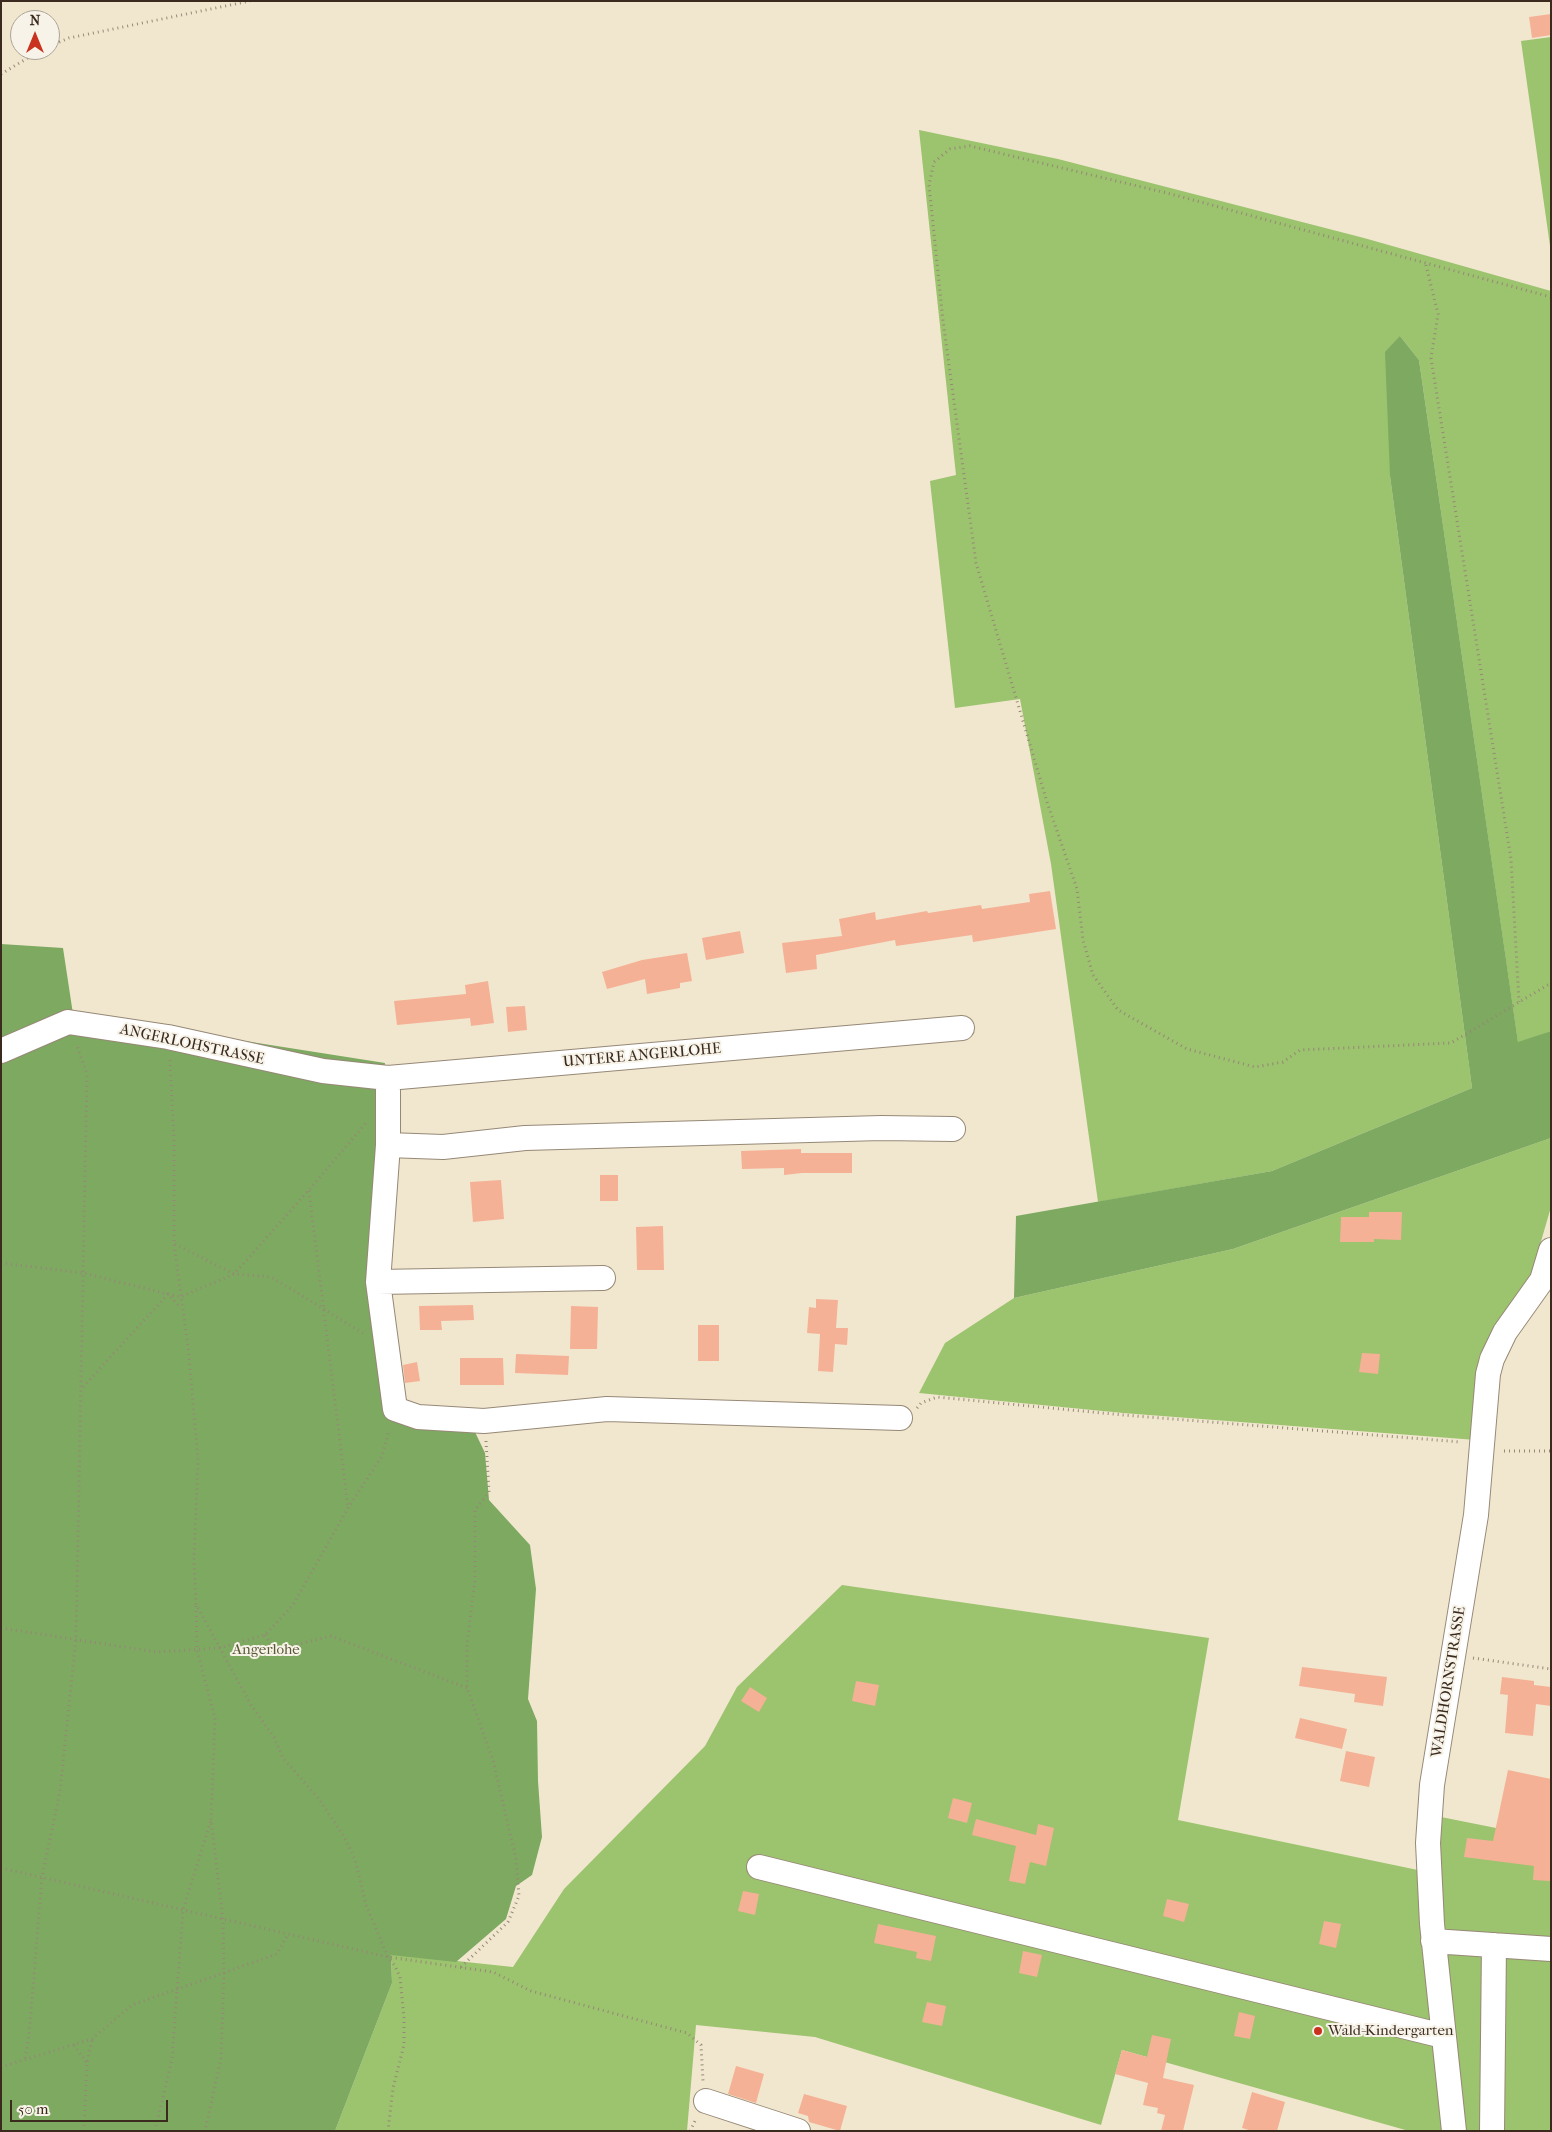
<!DOCTYPE html>
<html>
<head>
<meta charset="utf-8">
<style>
	body { margin:0 }
	#map { position:relative; width:1552px; height:2132px; overflow:hidden; background:#f1e7cf; font-family:"IM FELL French Canon",serif }
	canvas { display:block }
	.frame { position:absolute; inset:0; border:2px solid #3b2a1e; pointer-events:none }
	.north { position:absolute; left:10px; top:10px; width:50px; height:50px; box-sizing:border-box; background:#f7f3e8; border:1px solid #aca397; border-radius:50%; rotate:0deg; font-size:14px; font-weight:700; line-height:20px; text-align:center; color:#3b2a1e }
	.north::after { content:''; display:block; margin:auto; width:18px; height:22px; background:#c8321e; clip-path:polygon(50% 0,100% 100%,50% 72%,0 100%) }
	.scale { position:absolute; left:10px; top:2100px; width:158px; height:22px; box-sizing:border-box; border:2px solid #3b2a1e; border-top:0; padding-left:6px; font-size:15px; line-height:18px; white-space:nowrap; color:#3b2a1e; -webkit-text-stroke:4px #f7f3e8; paint-order:stroke }
</style>
</head>
<body>
<div id="map">
<canvas width="1552" height="2132"></canvas>
<div class="frame"></div>
<div class="north">N</div>
<div class="scale">50 m</div>
</div>
<script>
const ctx = document.querySelector('canvas').getContext('2d');
ctx.lineJoin = 'round';
function fillPath(path, color) { ctx.fillStyle = color; ctx.fill(path, 'evenodd'); }
const poly = rows => new Path2D(rows.map(r => 'M' + r).join(''));
function strokePath(path, color, width, dash) { ctx.strokeStyle = color; ctx.lineWidth = width; ctx.lineCap = dash ? 'butt' : 'round'; ctx.setLineDash(dash || []); ctx.stroke(path); }
function write(font, color, halo, rows, align = 'center') {
  ctx.font = font + ' "IM FELL French Canon",serif'; ctx.lineWidth = 4; ctx.setLineDash([]); ctx.textBaseline = 'middle'; ctx.strokeStyle = halo; ctx.fillStyle = color; for (const [text, x, y, turn = 0] of rows) {
    ctx.save(); ctx.translate(x, y); ctx.rotate((+turn || 0) * Math.PI / 180); ctx.textAlign = isNaN(turn) ? turn : align; if (halo) ctx.strokeText(text, 0, 0); ctx.fillText(text, 0, 0); ctx.restore();
  }
}
fillPath(poly([
	[1551,37,1551,253,1521,41],
	[919,130,1058,159,1364,238,1551,291,1551,1031,1518,1043,1419,360,1400,336,1390,476,1472,1088,1272,1171,1098,1202,1051,864,1020,699,955,708,930,481,956,475],
	[1551,1138,1551,1207,1528,1286,1514,1303,1479,1357,1476,1440,1123,1413,919,1393,945,1343,1014,1298,1233,1249],
	[842,1585,1209,1638,1178,1820,1437,1874,1436,1816,1551,1839,1551,2131,1409,2131,1122,2050,1101,2125,815,2037,696,2025,687,2131,335,2131,392,1983,391,1954,513,1967,564,1889,705,1746,737,1687]
]), '#9cc36e');
fillPath(poly([
	[1400,336,1419,360,1518,1042,1551,1031,1551,1138,1233,1249,1014,1298,1016,1216,1272,1171,1472,1088,1390,476,1385,352],
	[1,944,63,948,73,1014,385,1063,369,1244,392,1415,475,1432,485,1453,489,1500,530,1545,536,1589,528,1699,537,1721,538,1781,542,1837,532,1875,516,1886,506,1919,456,1962,391,1955,392,1983,335,2131,1,2131]
]), '#7da961');
fillPath(poly([
	[1551,14,1551,35,1532,38,1529,17],
	[1050,891,1056,929,973,942,972,935,896,946,895,940,816,955,817,969,786,973,782,943,842,936,839,919,875,912,876,920,927,911,928,913,981,905,982,909,1030,902,1029,894],
	[740,931,744,953,706,960,702,938],
	[687,953,692,981,680,983,680,988,647,994,645,979,607,989,602,972,642,960],
	[488,981,494,1023,471,1026,470,1018,397,1025,394,1001,466,994,465,985],
	[525,1006,527,1030,508,1032,506,1007],
	[801,1149,801,1153,852,1153,852,1173,802,1173,784,1175,784,1168,742,1169,741,1151],
	[600,1175,618,1175,618,1201,600,1201],
	[501,1180,504,1219,473,1222,470,1182],
	[1369,1212,1402,1212,1401,1240,1374,1239,1374,1242,1340,1242,1341,1217,1369,1217],
	[663,1226,664,1270,637,1270,636,1227],
	[816,1299,838,1300,836,1328,848,1328,847,1345,835,1344,833,1372,818,1371,820,1334,807,1333,809,1307,816,1308],
	[473,1305,474,1320,441,1321,442,1330,420,1330,419,1306],
	[571,1306,598,1307,597,1349,570,1349],
	[698,1325,719,1325,719,1361,698,1361],
	[1362,1353,1380,1354,1378,1374,1359,1372],
	[516,1354,569,1356,568,1375,515,1373],
	[460,1358,503,1358,504,1385,460,1385],
	[417,1362,420,1381,405,1383,403,1365],
	[1302,1667,1387,1677,1383,1706,1354,1702,1355,1694,1299,1686],
	[1502,1677,1534,1681,1534,1685,1551,1687,1551,1706,1536,1704,1533,1736,1505,1733,1508,1695,1500,1694],
	[856,1681,879,1685,875,1706,852,1701],
	[750,1687,767,1698,759,1712,741,1701],
	[1300,1718,1347,1729,1342,1749,1295,1738],
	[1346,1751,1375,1757,1369,1787,1340,1781],
	[1508,1770,1551,1779,1550,1881,1533,1880,1534,1866,1464,1857,1467,1838,1493,1841],
	[953,1798,972,1803,967,1823,948,1818],
	[976,1819,1036,1835,1038,1824,1054,1828,1046,1866,1030,1862,1025,1884,1009,1881,1016,1846,972,1835],
	[743,1891,759,1894,755,1915,738,1911],
	[1167,1899,1189,1904,1184,1922,1163,1916],
	[1324,1921,1341,1924,1336,1948,1319,1944],
	[878,1924,936,1936,931,1961,916,1958,917,1952,874,1943],
	[1023,1951,1042,1955,1037,1977,1019,1973],
	[927,2002,946,2006,942,2026,922,2022],
	[1239,2012,1255,2016,1250,2039,1234,2036],
	[1152,2035,1171,2039,1163,2078,1194,2085,1183,2131,1161,2131,1165,2115,1157,2113,1158,2108,1143,2105,1148,2083,1115,2074,1122,2050,1147,2057],
	[736,2066,764,2074,756,2103,728,2094],
	[1252,2092,1285,2102,1277,2131,1252,2131,1242,2128],
	[804,2094,847,2106,840,2131,809,2122,808,2116,798,2113]
]), '#f5b195');
const minor = poly([
	[1,1051,68,1022,168,1037,323,1071,388,1078,962,1028],
	[388,1078,388,1145,378,1282,395,1409,418,1417,484,1421,607,1409,900,1418],
	[388,1145,443,1147,525,1138,881,1128,953,1129],
	[378,1282,603,1278],
	[759,1867,1443,2036],
	[1433,1941,1551,1949],
	[706,2101,798,2131],
	[1454,2131,1432,1924,1428,1843,1432,1785,1476,1515,1488,1374,1492,1359,1505,1332,1542,1280,1551,1250],
	[1492,2131,1494,1945]
]);
strokePath(minor, '#968876', 26);
strokePath(poly([
	[50,46,69,38,250,1],
	[1,74,41,50],
	[1426,265,1438,314,1431,358,1511,859,1519,1002],
	[1551,297,1171,194,970,146,950,149,934,162,929,185,943,321,976,563,1047,802,1077,889,1083,940,1093,975,1118,1010,1187,1049,1255,1067,1283,1062,1300,1050,1451,1043,1551,983],
	[170,1060,174,1138,174,1244,188,1346,198,1460,194,1560,196,1604,251,1705,274,1737,283,1758,319,1799,345,1838,355,1860,366,1905,388,1957,395,1966,400,1977,404,2018,404,2045,393,2088,388,2131],
	[309,1191,348,1507],
	[175,1244,234,1274,271,1277,363,1333],
	[1,1263,83,1273,180,1297,234,1274,309,1190,366,1123],
	[83,1387,168,1294,181,1308],
	[917,1408,921,1403,937,1397,1123,1415,1461,1442],
	[1504,1451,1551,1451],
	[196,1606,197,1650,215,1718,211,1819,223,1920,224,1974,221,2059,205,2131],
	[1,1628,156,1652,219,1648,265,1635,293,1605,348,1508,382,1456,389,1430],
	[265,1635,275,1650,331,1636,467,1688],
	[1473,1658,1551,1669],
	[1,1868,388,1957,493,1972,531,1991,687,2033,701,2045,703,2081],
	[461,1967,508,1922,519,1896,516,1859,493,1760,467,1688,467,1644,475,1580,475,1510,489,1492,486,1441],
	[74,2045,87,2063],
	[25,2058,29,2035,42,1877,60,1791,76,1638,87,1074,77,1046],
	[1,2067,92,2039,132,2005,277,1954,287,1936],
	[84,2131,87,2063,92,2040],
	[155,2131,172,2059,183,1910,211,1820],
	[690,2131,696,2119]
]), '#968876', 3, [1, 4]);
strokePath(minor, '#fff', 24);
for (const [x, y, r, color] of [
	[1318,2031,5,"#c8321e"]
]) { const dot = new Path2D(); dot.arc(x, y, r, 0, 2 * Math.PI); ctx.fillStyle = color; ctx.fill(dot); strokePath(dot, '#f7f3e8', 2); }
write('15px', '#3b2a1e', '#f7f3e8', [
	["ANGERLOHSTRASSE",192,1045,12],
	["UNTERE ANGERLOHE",642,1056,-5],
	["WALDHORNSTRASSE",1449,1682,-81]
]);
write('15px', '#585836', '#f7f3e8', [
	["Angerlohe",266,1650]
]);
write('15px', '#3b2a1e', '#f7f3e8', [
	["Wald-Kindergarten",1328,2031]
], 'left');
</script>
</body>
</html>
